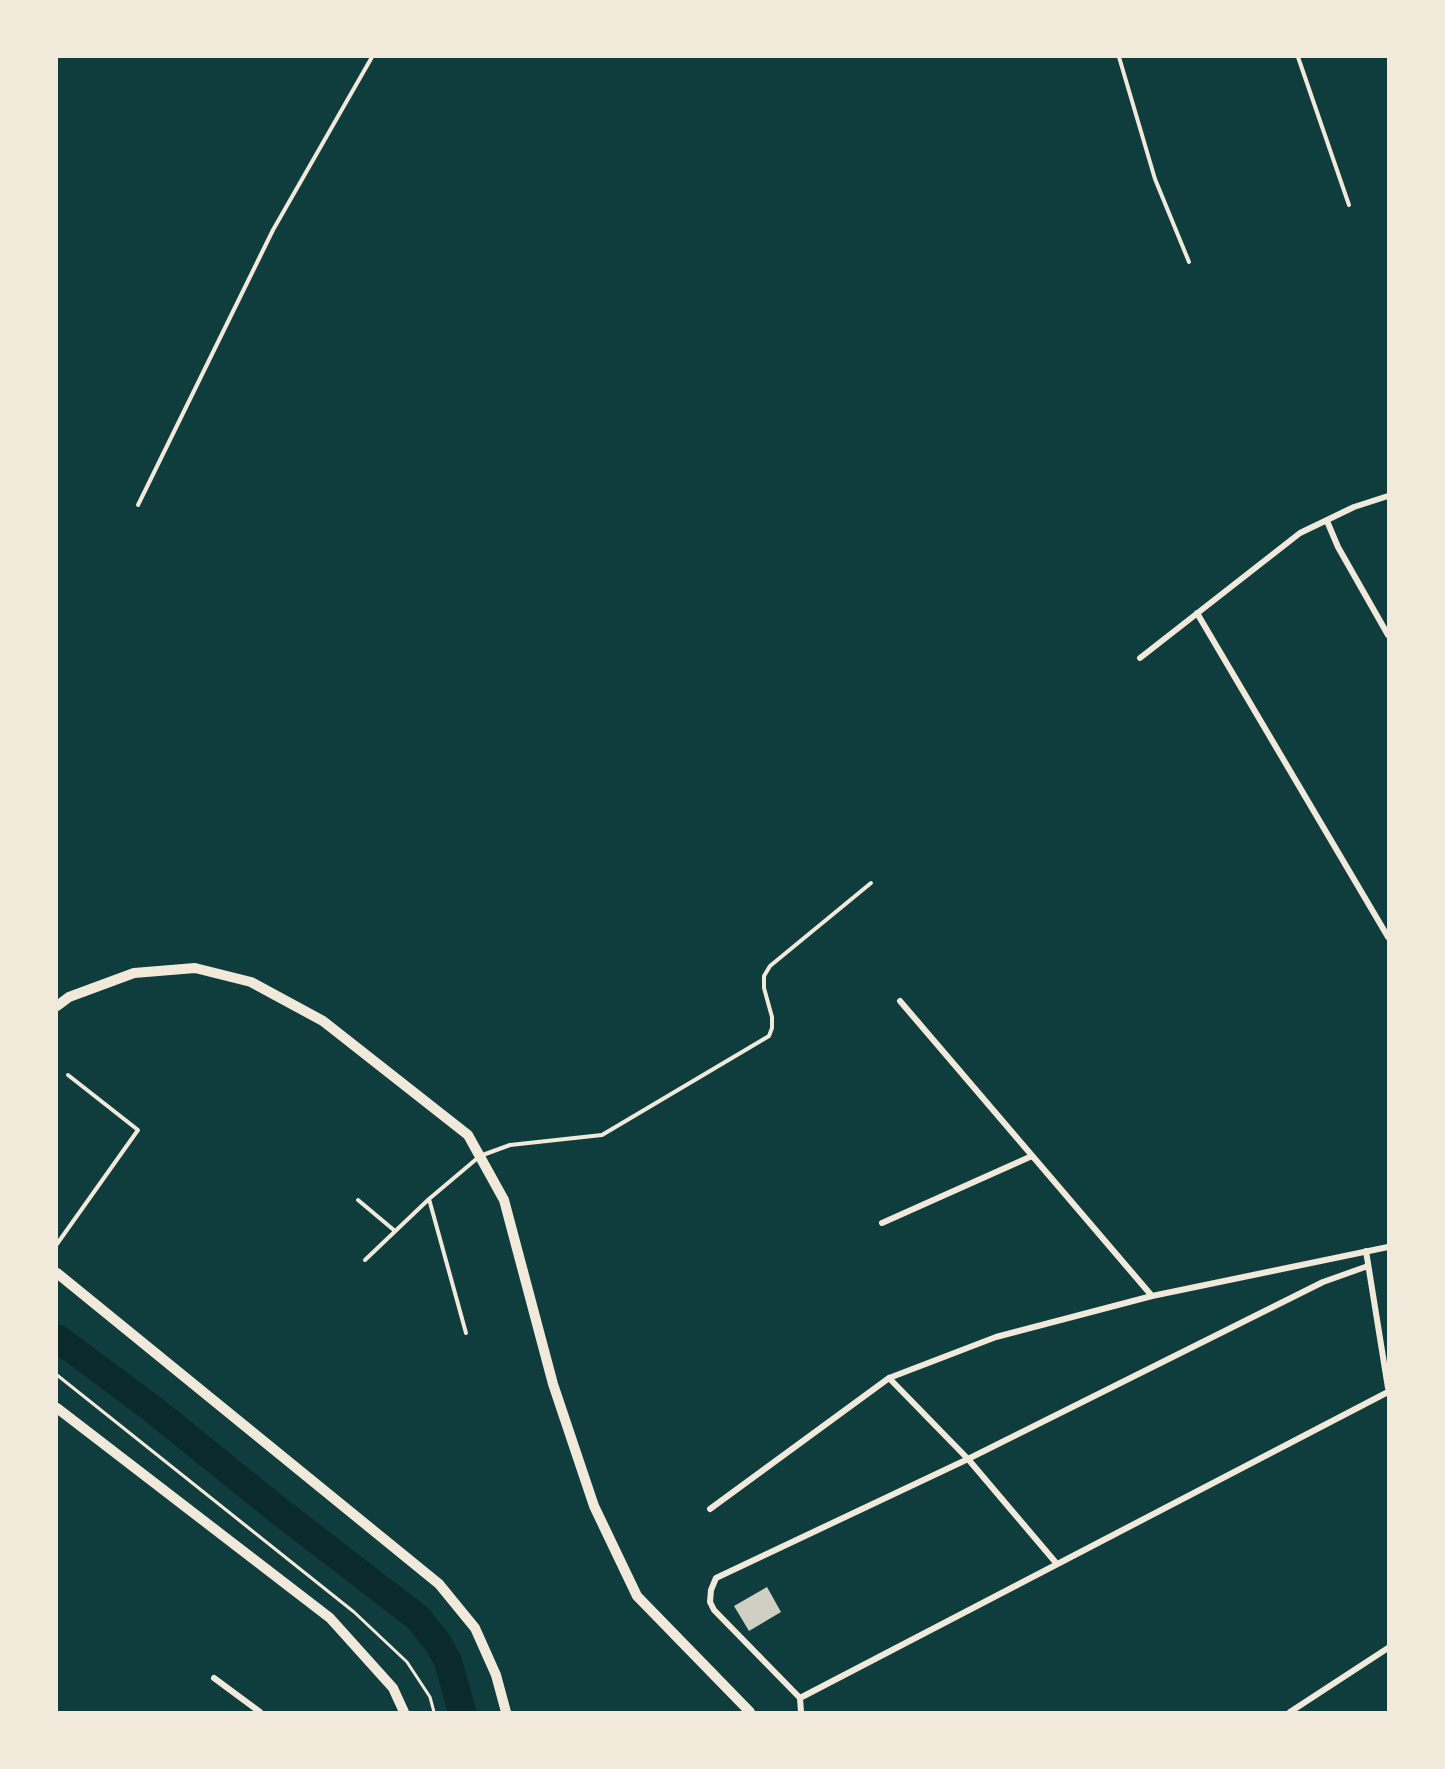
<!DOCTYPE html>
<html>
<head>
<meta charset="utf-8">
<style>
	body { margin:0 }
	#map { position:relative; width:1445px; height:1769px; overflow:hidden; background:#0f3d3e; font-family:Montserrat,sans-serif }
	canvas { display:block }
	.frame { position:absolute; inset:0; border:58px solid #f1e9da; pointer-events:none }
</style>
</head>
<body>
<div id="map">
<canvas width="1445" height="1769"></canvas>
<div class="frame"></div>
</div>
<script>
const ctx = document.querySelector('canvas').getContext('2d');
ctx.lineJoin = 'round';
const poly = rows => new Path2D(rows.map(r => 'M' + r).join(''));
function strokePath(path, color, width, dash) { ctx.strokeStyle = color; ctx.lineWidth = width; ctx.lineCap = dash ? 'butt' : 'round'; ctx.setLineDash(dash || []); ctx.stroke(path); }
function fillPath(path, color) { ctx.fillStyle = color; ctx.fill(path, 'evenodd'); }
strokePath(poly([
	[57,1338,150,1407,274,1507,418,1618,438,1643,448,1661,462,1712]
]), '#0a2a2b', 28);
fillPath(poly([
	[767,1587,781,1612,749,1631,734,1606]
]), '#cfcfc3');
strokePath(poly([
	[57,1375,354,1612,407,1662,430,1697,434,1712]
]), '#f1e9da', 3);
strokePath(poly([
	[1119,57,1155,179,1189,262],
	[1298,57,1349,205],
	[138,505,273,230,372,57],
	[429,1199,466,1333],
	[358,1200,395,1231],
	[57,1244,138,1130,68,1075],
	[365,1260,429,1199,480,1156,510,1145,602,1135,769,1036,772,1028,772,1017,764,988,764,976,770,966,871,883]
]), '#f1e9da', 4);
strokePath(poly([
	[1327,521,1338,547,1388,635],
	[1197,613,1388,937],
	[1140,658,1300,533,1354,507,1388,496],
	[900,1001,1152,1296],
	[882,1223,1032,1156],
	[1366,1251,1388,1388],
	[889,1378,968,1459,1057,1564],
	[710,1509,889,1378,996,1337,1152,1296,1388,1247],
	[214,1678,260,1712],
	[800,1698,714,1610,710,1602,711,1590,716,1578,968,1459,1323,1282,1368,1266],
	[801,1712,800,1698,1388,1392],
	[1290,1712,1388,1648]
]), '#f1e9da', 6);
strokePath(poly([
	[57,1006,69,997,134,973,195,968,251,982,323,1021,468,1135,504,1200,553,1384,594,1506,637,1596,750,1712]
]), '#f1e9da', 10);
strokePath(poly([
	[57,1273,439,1584,475,1628,496,1675,506,1712],
	[57,1408,330,1618,393,1688,404,1712]
]), '#f1e9da', 10);
</script>
</body>
</html>
